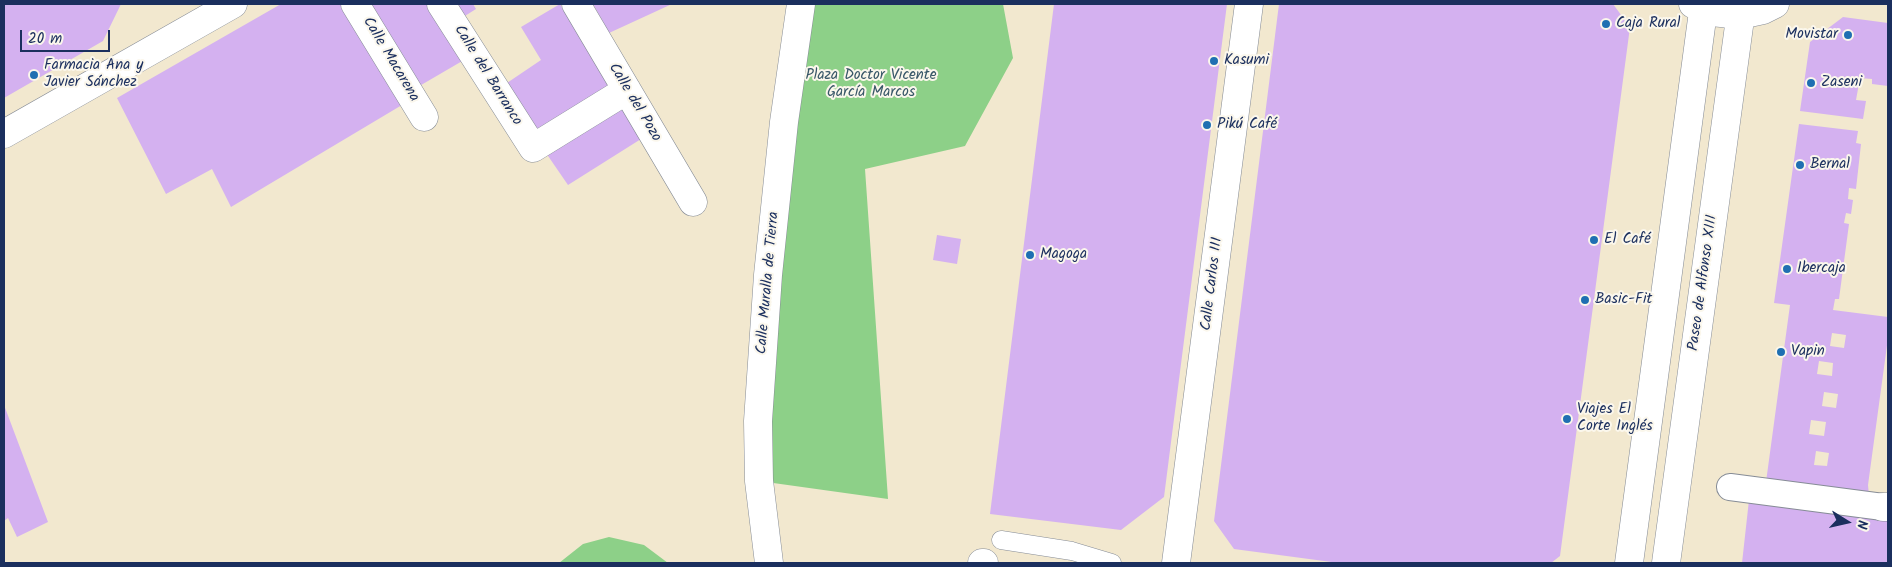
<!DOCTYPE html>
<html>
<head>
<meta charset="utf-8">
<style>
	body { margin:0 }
	#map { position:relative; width:1892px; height:567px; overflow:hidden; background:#f2e8cf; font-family:Kalam,sans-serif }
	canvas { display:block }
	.frame { position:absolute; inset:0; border:5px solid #1b2f5e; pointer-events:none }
	.north { position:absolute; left:1822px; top:497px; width:50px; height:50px; -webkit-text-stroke:4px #fbf7ec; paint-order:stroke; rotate:100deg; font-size:14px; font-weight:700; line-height:20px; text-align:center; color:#1b2f5e }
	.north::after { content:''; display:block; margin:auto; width:18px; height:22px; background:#1b2f5e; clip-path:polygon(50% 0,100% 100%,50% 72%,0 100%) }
	.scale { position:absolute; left:20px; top:30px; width:90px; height:22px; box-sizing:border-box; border:2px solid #1b2f5e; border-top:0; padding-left:6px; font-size:15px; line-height:18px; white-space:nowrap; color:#1b2f5e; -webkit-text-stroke:4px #fbf7ec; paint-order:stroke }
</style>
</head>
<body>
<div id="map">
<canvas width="1892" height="567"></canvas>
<div class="frame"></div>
<div class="north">N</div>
<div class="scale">20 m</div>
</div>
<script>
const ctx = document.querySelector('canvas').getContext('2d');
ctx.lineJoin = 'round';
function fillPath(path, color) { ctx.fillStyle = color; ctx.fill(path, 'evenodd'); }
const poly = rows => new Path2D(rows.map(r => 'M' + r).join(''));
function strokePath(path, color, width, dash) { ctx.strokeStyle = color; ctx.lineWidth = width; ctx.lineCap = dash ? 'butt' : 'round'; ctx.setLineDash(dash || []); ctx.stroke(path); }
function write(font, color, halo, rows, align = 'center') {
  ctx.font = font + ' Kalam,sans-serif'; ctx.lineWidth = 4; ctx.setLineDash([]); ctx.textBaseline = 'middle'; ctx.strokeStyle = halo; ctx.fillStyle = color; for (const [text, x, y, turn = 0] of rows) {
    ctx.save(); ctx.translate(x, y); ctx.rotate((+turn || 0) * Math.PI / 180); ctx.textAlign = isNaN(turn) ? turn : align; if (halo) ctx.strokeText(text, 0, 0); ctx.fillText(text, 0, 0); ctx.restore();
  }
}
fillPath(poly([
	[801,4,1003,4,1013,58,965,146,865,169,888,499,759,481],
	[609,537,644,545,668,563,559,563,583,544]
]), '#8dd088');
fillPath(poly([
	[4,4,121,4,103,41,4,98],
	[281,4,344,4,407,102,231,207,212,169,166,194,117,98],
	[361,4,428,4,464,60,416,88],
	[450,4,473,4,476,9,460,19],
	[560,4,611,88,536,135,504,85,541,60,521,27],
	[593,4,672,4,609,33],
	[1054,4,1227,4,1164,497,1121,530,990,514],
	[1279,4,1613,4,1630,27,1560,556,1551,563,1339,563,1234,549,1214,521],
	[1843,17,1888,23,1888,86,1872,84,1872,79,1860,78,1856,100,1866,101,1863,119,1800,111,1810,42],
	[622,108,641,139,568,185,546,153],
	[1799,124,1858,131,1856,143,1861,144,1856,189,1849,188,1848,199,1853,200,1851,214,1846,213,1844,223,1849,224,1839,299,1835,299,1833,310,1888,317,1888,338,1868,485,1869,496,1766,482,1790,305,1774,303],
	[1832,333,1846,335,1844,348,1830,346],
	[1819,361,1833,363,1832,376,1817,374],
	[1824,392,1838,394,1836,408,1822,406],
	[1811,420,1826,422,1824,436,1809,434],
	[1816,451,1829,453,1827,466,1814,465],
	[937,235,961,239,957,264,933,260],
	[4,405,48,522,17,537,8,518,4,521],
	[1749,500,1888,519,1888,563,1742,563]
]), '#d4b1f0');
const service = poly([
	[1001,540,1072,551,1112,563]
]);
const pedestrian = poly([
	[1730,487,1883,507]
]);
const minor = poly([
	[355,4,424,117],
	[441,4,533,148,627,90],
	[576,4,693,202],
	[4,134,233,4],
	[1883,507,1888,507],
	[769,563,759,481,758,421,768,275,784,122,801,4],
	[982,563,984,563],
	[1176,563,1249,4]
]);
const secondary = poly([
	[1693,4,1712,12,1740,15,1763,10,1775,4]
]);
const primary = poly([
	[1629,563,1704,4],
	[1666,563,1742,4]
]);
strokePath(service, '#868c96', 19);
strokePath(pedestrian, '#868c96', 28);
strokePath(minor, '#868c96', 29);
strokePath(secondary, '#868c96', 29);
strokePath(primary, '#868c96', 29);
strokePath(service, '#fff', 18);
strokePath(pedestrian, '#fff', 26);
strokePath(minor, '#fff', 28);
strokePath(secondary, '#fff', 28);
strokePath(primary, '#fff', 28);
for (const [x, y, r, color] of [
	[1606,24,5,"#1f6fb2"],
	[1848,35,5,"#1f6fb2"],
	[1214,61,5,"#1f6fb2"],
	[34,75,5,"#1f6fb2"],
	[1811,83,5,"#1f6fb2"],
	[1207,125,5,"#1f6fb2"],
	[1800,165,5,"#1f6fb2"],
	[1594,240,5,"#1f6fb2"],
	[1030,255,5,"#1f6fb2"],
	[1787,269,5,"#1f6fb2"],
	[1585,300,5,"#1f6fb2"],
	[1781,352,5,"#1f6fb2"],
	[1567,419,5,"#1f6fb2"]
]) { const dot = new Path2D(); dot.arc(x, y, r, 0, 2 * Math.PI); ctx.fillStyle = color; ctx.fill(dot); strokePath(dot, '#fbf7ec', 2); }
write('15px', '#1b2f5e', '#fbf7ec', [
	["Caja Rural",1616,24],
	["Movistar",1838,35,"right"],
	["Kasumi",1224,61],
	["Farmacia Ana y",44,66],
	["Javier Sánchez",44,83],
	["Zaseni",1821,83],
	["Pikú Café",1217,125],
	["Bernal",1810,165],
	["El Café",1604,240],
	["Magoga",1040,255],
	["Ibercaja",1797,269],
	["Basic-Fit",1595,300],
	["Vapin",1791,352],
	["Viajes El",1577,410],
	["Corte Inglés",1577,427]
], 'left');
write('15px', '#1b2f5e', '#fbf7ec', [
	["Calle Macarena",390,60,59],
	["Calle del Barranco",487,76,58],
	["Calle del Pozo",634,103,59],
	["Calle Muralla de Tierra",769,283,-85],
	["Paseo de Alfonso XIII",1704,283,-82],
	["Calle Carlos III",1213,284,-83]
]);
write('15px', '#385768', '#fbf7ec', [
	["Plaza Doctor Vicente",871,76],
	["García Marcos",871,93]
]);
</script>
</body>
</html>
